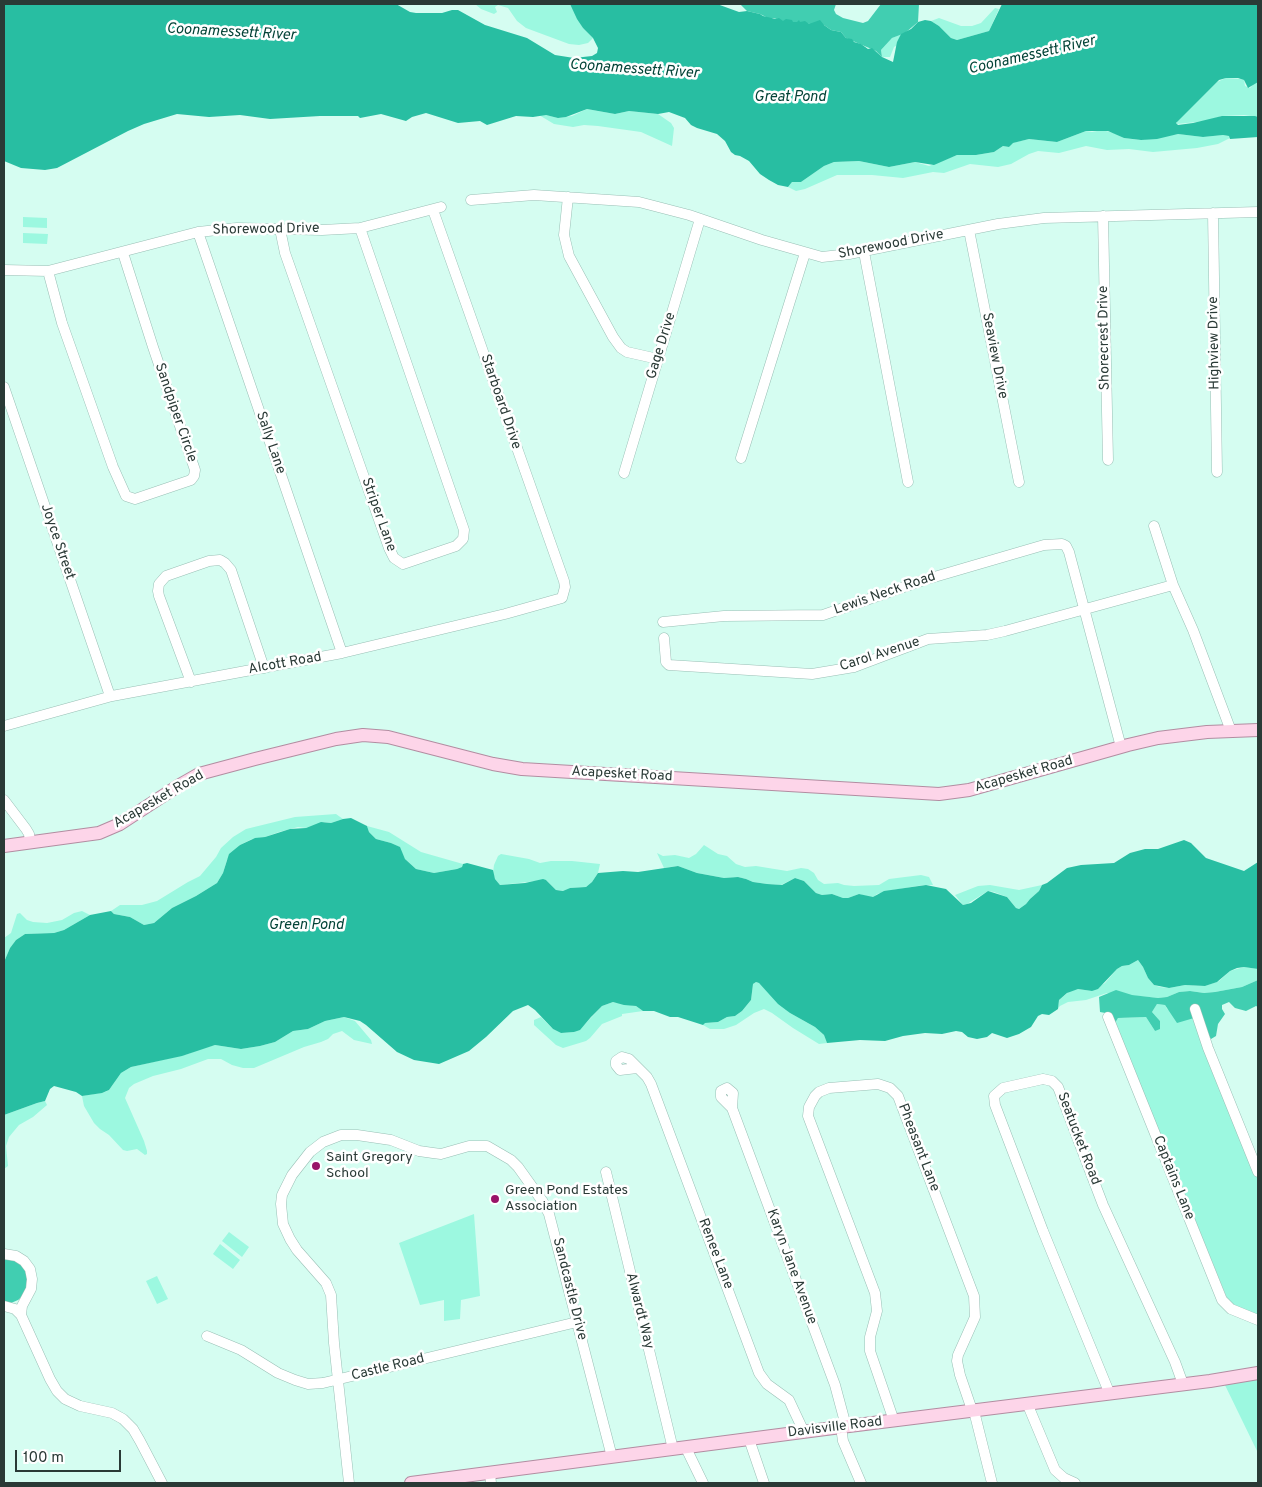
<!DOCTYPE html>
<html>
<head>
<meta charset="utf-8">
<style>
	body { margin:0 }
	#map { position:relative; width:1262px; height:1487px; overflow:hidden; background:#d5fdf1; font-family:Overpass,sans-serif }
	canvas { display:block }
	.frame { position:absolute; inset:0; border:5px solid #2a3a36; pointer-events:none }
	.scale { position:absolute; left:15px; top:1450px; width:106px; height:22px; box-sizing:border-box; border:2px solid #2a3a36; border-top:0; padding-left:6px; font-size:15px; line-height:18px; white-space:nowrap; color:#2a3a36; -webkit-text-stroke:4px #fff; paint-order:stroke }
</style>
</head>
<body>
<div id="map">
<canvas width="1262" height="1487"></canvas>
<div class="frame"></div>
<div class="scale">100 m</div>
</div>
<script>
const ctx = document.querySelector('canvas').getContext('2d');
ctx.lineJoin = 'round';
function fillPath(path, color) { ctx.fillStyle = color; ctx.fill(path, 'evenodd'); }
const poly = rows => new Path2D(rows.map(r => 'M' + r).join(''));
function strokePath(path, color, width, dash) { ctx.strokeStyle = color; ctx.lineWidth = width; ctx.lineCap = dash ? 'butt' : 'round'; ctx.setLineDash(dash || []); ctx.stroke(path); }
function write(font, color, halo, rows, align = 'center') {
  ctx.font = font + ' Overpass,sans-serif'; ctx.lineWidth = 5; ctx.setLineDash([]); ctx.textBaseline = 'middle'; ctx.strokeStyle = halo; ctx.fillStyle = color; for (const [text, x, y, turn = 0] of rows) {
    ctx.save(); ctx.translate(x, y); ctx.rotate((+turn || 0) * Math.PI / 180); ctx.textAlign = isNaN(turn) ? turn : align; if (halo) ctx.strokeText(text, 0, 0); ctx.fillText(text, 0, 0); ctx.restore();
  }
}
fillPath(poly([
	[475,4,570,4,583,28,593,38,588,43,579,45,569,44,526,28,517,21,508,8,498,5,495,7,497,12,494,14,481,9],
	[995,8,999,9,989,31,957,40,951,38,939,26,931,21,939,18,961,26,972,26,981,23],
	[901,34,898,45,894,47,890,57,882,57,881,50,892,38],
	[1226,78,1241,79,1244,80,1245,86,1250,88,1255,82,1258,82,1258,117,1244,115,1222,116,1206,121,1177,124,1177,121,1217,82],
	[587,109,615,114,629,111,658,114,671,123,674,128,672,146,641,132,598,126,584,125,573,127,554,124,539,115,546,115,558,118,572,116],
	[1102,130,1114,133,1124,138,1140,140,1178,134,1203,137,1223,135,1229,136,1230,138,1218,144,1197,148,1153,152,1129,149,1107,150,1086,146,1059,153,1038,151,1029,154,1011,164,998,167,970,164,944,173,933,172,903,178,872,175,837,175,805,189,796,191,788,187,792,182,801,182,824,166,834,162,859,161,889,167,915,162,929,166,957,155,976,155,994,152,1003,146,1009,147,1012,143,1029,139,1057,142,1086,131,1092,132],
	[23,217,47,218,47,228,23,227],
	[23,233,48,234,47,244,23,243],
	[336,814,343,819,331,823,324,822,306,828,298,827,279,832,265,837,252,839,240,845,227,860,223,873,217,883,196,896,172,908,154,923,144,925,130,917,114,914,111,911,120,905,142,905,157,901,188,882,200,876,216,857,221,848,233,837,246,829,295,817],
	[367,826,389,832,421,852,463,864,462,867,457,869,434,873,416,869,405,859,399,847,391,843,376,839,369,832],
	[704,845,718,854,727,856,736,864,745,867,756,866,787,871,801,868,808,869,814,873,818,880,824,884,838,883,844,885,854,886,879,885,889,879,921,875,929,877,933,885,924,885,893,890,877,894,873,898,859,894,848,898,843,898,832,894,822,895,816,893,804,881,795,878,781,885,767,884,753,882,746,879,738,877,724,878,697,873,678,866,664,868,657,853,663,856,675,855,689,858,696,854],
	[501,854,529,859,540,863,551,861,572,861,600,864,598,873,592,882,586,887,570,888,564,891,556,890,546,880,500,885,495,879,493,873,494,865,498,856],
	[990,885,1019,890,1042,885,1039,891,1030,899,1026,904,1019,909,1016,908,1007,897,994,892,988,891,967,904,963,905,955,895,978,886],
	[82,911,90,915,64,930,54,933,25,934,16,940,10,948,4,962,4,938,11,933,17,914,20,913,27,920,33,922,47,923,62,920,74,913],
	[1138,960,1143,967,1148,978,1154,985,1160,987,1169,988,1185,985,1205,986,1219,981,1230,971,1244,967,1258,969,1258,980,1242,987,1215,992,1204,993,1190,991,1179,992,1167,997,1158,998,1107,993,1086,1000,1068,1002,1060,1006,1058,1008,1059,1000,1071,990,1078,989,1092,991,1105,983,1117,969,1122,966,1129,965],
	[756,982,759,983,790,1013,815,1027,824,1035,827,1043,819,1044,793,1028,772,1013,764,1009,754,1013,736,1025,724,1029,710,1029,703,1025,704,1023,718,1022,727,1017,735,1016,742,1011,751,1000,753,984],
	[613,1002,636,1006,643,1011,622,1014,622,1016,602,1024,590,1038,586,1041,563,1048,556,1045,534,1025,534,1020,541,1017,553,1029,561,1033,574,1032,584,1025,602,1006],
	[1157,1004,1165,1005,1167,1009,1194,1018,1258,1180,1258,1316,1229,1303,1115,1023,1118,1018,1146,1017,1155,1031,1160,1021,1152,1012],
	[344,1017,355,1021,371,1040,372,1044,354,1040,342,1031,333,1034,328,1039,321,1042,304,1047,254,1068,243,1068,232,1065,221,1059,208,1059,181,1069,153,1076,134,1084,129,1088,125,1098,144,1141,147,1151,147,1154,145,1155,137,1149,127,1151,123,1150,109,1135,100,1129,94,1123,84,1106,82,1096,105,1092,109,1090,121,1073,131,1067,188,1054,200,1049,215,1045,241,1049,260,1046,275,1042,293,1031,308,1029,325,1021],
	[45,1101,47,1105,33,1117,19,1125,9,1137,6,1146,8,1166,4,1169,4,1115,37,1103],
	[474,1214,480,1296,461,1300,460,1319,444,1321,444,1300,420,1305,399,1243],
	[229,1232,249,1247,242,1257,222,1241],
	[220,1244,240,1260,233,1269,213,1254],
	[157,1276,168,1299,157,1304,146,1281],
	[1258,1376,1258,1453,1223,1381]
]), '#9cf8e0');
fillPath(poly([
	[740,4,836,4,834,10,836,14,843,18,863,23,868,21,881,4,919,4,918,22,905,33,892,38,881,50,882,57,876,51,846,38,841,32,831,30,824,25,783,22,774,18,768,18,760,14,747,11],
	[1258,980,1258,1007,1256,1006,1246,1011,1235,1008,1229,1002,1222,1005,1222,1009,1225,1014,1218,1024,1216,1036,1211,1039,1194,1018,1177,1023,1165,1005,1157,1004,1152,1012,1160,1021,1160,1029,1155,1031,1146,1017,1118,1018,1115,1023,1111,1014,1100,1012,1099,997,1116,990,1132,995,1158,998,1167,997,1179,992,1190,991,1204,993,1215,992,1242,987],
	[4,1257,11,1257,24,1265,30,1280,24,1295,18,1300,11,1303,4,1304]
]), '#41ceb1');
fillPath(poly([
	[4,4,396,4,410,12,416,13,442,13,452,10,458,10,485,25,527,38,555,55,574,58,592,56,597,53,598,48,593,38,583,28,577,19,570,4,717,4,739,12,747,11,760,14,763,16,776,19,779,18,783,21,786,19,792,20,793,22,797,22,799,20,800,22,805,21,809,24,820,20,824,25,831,30,841,32,846,38,852,39,854,42,861,44,868,49,872,48,882,57,893,62,897,42,901,34,911,29,918,22,925,20,931,21,939,26,951,38,957,40,989,31,1002,4,1258,4,1258,82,1248,88,1244,80,1238,78,1226,78,1219,80,1176,123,1178,125,1193,123,1222,116,1255,116,1258,117,1258,137,1230,139,1229,136,1223,135,1203,137,1178,134,1157,139,1141,140,1124,138,1108,131,1086,131,1057,142,1029,139,1013,143,1009,147,1003,146,994,152,976,155,957,155,934,165,915,162,889,167,859,161,834,162,824,166,801,182,792,182,788,187,778,185,769,180,760,174,749,161,740,156,735,155,731,152,725,141,717,134,697,128,691,125,685,118,669,112,658,114,629,111,615,114,587,109,566,117,558,118,546,115,533,117,516,116,487,125,480,121,458,123,426,113,412,117,406,121,381,114,360,118,358,116,320,116,270,119,240,115,209,117,177,114,144,124,128,131,57,168,45,170,21,168,4,161],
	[351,818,367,826,369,832,376,839,391,843,400,847,405,859,416,869,434,873,457,869,462,867,463,864,467,863,493,870,495,879,500,885,525,883,543,879,546,880,556,890,563,891,570,888,586,887,592,882,598,873,623,871,638,872,678,866,697,873,724,878,738,877,746,879,753,882,767,884,782,885,795,878,804,881,816,893,822,895,832,894,843,898,848,898,859,894,873,897,884,891,926,885,946,889,963,905,971,903,988,891,1007,897,1016,908,1019,909,1026,904,1030,899,1039,891,1042,885,1047,883,1067,868,1081,865,1114,863,1130,853,1145,849,1158,849,1184,840,1191,843,1206,858,1244,871,1258,862,1258,969,1244,967,1237,968,1230,971,1217,982,1205,986,1185,985,1169,988,1154,985,1148,978,1143,967,1138,960,1129,965,1122,966,1117,969,1098,989,1092,991,1078,989,1067,993,1059,1000,1058,1009,1049,1015,1042,1014,1038,1016,1031,1027,1019,1034,1007,1038,992,1033,987,1037,977,1039,968,1037,962,1032,956,1031,942,1034,925,1033,903,1036,885,1041,860,1040,827,1043,824,1035,815,1027,790,1013,778,1004,759,983,756,982,753,984,751,1000,742,1011,735,1016,727,1017,718,1022,705,1023,703,1025,678,1017,670,1017,654,1011,643,1011,636,1006,624,1005,613,1002,602,1006,591,1017,580,1030,574,1032,561,1033,553,1029,535,1010,528,1005,513,1011,486,1037,469,1051,439,1064,414,1060,397,1052,366,1025,360,1021,344,1017,325,1021,308,1029,293,1031,275,1042,260,1046,241,1049,215,1045,182,1056,131,1067,121,1073,109,1090,102,1093,82,1096,76,1092,54,1086,50,1089,45,1101,37,1103,4,1115,4,962,10,948,16,940,25,934,54,933,64,930,90,915,111,911,114,914,130,917,144,925,154,923,172,908,196,896,217,883,223,873,229,854,240,845,255,838,265,837,290,829,306,828,321,822,331,823,343,819]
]), '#28bea2');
const minor = poly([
	[568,197,564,235,569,256,613,337,621,348,627,352,658,359],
	[471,200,534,195,639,202,689,215,762,240,822,257,849,254,998,224,1044,218,1258,212],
	[1213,213,1217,472],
	[1103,216,1108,460],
	[280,229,285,253,389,548,394,558,403,564,456,546,463,539,464,530,360,228],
	[969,230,1019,482],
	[198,232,342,653],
	[864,252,908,482],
	[4,270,48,271,198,232,237,228,322,230,360,228,441,207],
	[48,271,62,323,113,467,126,496,135,499,191,480,194,476,195,470,153,347,123,253],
	[4,387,110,696],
	[741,458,805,253],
	[624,473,700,219],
	[1154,526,1173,585,1193,630,1231,731],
	[663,622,724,616,823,615,924,580,1044,545,1062,544,1066,546,1069,552,1121,747],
	[664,638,666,662,669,665,812,674,854,667,928,639,987,635,1005,631,1173,585],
	[191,682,159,596,158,591,159,584,166,576,209,561,220,560,225,563,231,570,264,668],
	[4,726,112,696,342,653,505,614,562,598,565,587,564,581,433,210],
	[4,800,26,829,29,834,30,841],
	[1195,1009,1208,1048,1258,1172],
	[1108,1017,1222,1300,1231,1309,1258,1320],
	[637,1068,620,1070,616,1065,616,1061,622,1057,629,1059,647,1077,651,1084,759,1373,767,1384,789,1400,804,1432],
	[727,1088,733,1093,732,1108,721,1097,721,1091,727,1088],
	[732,1108,835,1385,846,1426],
	[606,1172,673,1449],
	[4,1254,16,1256,24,1261,30,1269,32,1279,31,1289,22,1306,21,1315,15,1309,4,1306],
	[21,1315,50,1379,57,1391,65,1399,80,1406,112,1413,123,1419,133,1429,140,1441,162,1483],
	[207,1336,241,1350,278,1373,295,1380,308,1384,323,1383,577,1322],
	[1109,1392,1043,1231,995,1105,994,1096,1003,1088,1043,1079,1052,1081,1058,1087,1103,1205,1175,1362,1183,1384],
	[1027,1403,1055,1470,1064,1478,1075,1483],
	[974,1411,992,1483],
	[894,1421,870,1351,870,1337,877,1311,875,1293,808,1116,809,1107,815,1096,819,1092,829,1088,878,1084,890,1088,898,1096,974,1296,975,1317,958,1355,957,1361,960,1375,972,1410],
	[841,1427,843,1441,861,1483],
	[749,1439,764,1483],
	[686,1448,703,1483],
	[490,1473,491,1483],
	[349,1483,334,1343,331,1295,326,1283,297,1250,290,1239,283,1224,281,1204,282,1195,292,1175,310,1152,323,1142,341,1135,357,1135,391,1140,419,1151,433,1153,441,1154,469,1146,487,1146,511,1160,518,1167,543,1202,549,1214,612,1457]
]);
const major = poly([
	[4,846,99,833,120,824,178,786,199,774,255,759,336,739,363,735,388,737,493,764,522,769,939,794,969,790,1128,745,1158,738,1207,732,1258,730],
	[411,1483,841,1427,1210,1381,1258,1373]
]);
strokePath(minor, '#99bfb5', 11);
strokePath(major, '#b28da1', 14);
strokePath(minor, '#fff', 10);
strokePath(major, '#fdd5e9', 12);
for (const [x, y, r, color] of [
	[316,1166,5,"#991468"],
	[495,1199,5,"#991468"]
]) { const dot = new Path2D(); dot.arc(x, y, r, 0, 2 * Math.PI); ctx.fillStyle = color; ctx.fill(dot); strokePath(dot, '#fff', 2); }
write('14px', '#2a3a36', '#fff', [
	["Shorewood Drive",266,230,-1],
	["Shorewood Drive",891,245,-11],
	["Shorecrest Drive",1105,338,-91],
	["Highview Drive",1215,343,-91],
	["Gage Drive",662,346,-73],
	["Seaview Drive",994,356,79],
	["Starboard Drive",500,402,71],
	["Sandpiper Circle",175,413,71],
	["Sally Lane",270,443,71],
	["Striper Lane",378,515,70],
	["Joyce Street",57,542,71],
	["Lewis Neck Road",885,594,-19],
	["Carol Avenue",880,655,-18],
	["Alcott Road",285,664,-10],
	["Acapesket Road",622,775,3],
	["Acapesket Road",1024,775,-16],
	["Acapesket Road",159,800,-30],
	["Seatucket Road",1078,1139,69],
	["Pheasant Lane",918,1148,69],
	["Captains Lane",1173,1178,68],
	["Renee Lane",715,1254,69],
	["Karyn Jane Avenue",791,1267,70],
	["Sandcastle Drive",569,1289,76],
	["Alwardt Way",639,1311,76],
	["Castle Road",388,1368,-14],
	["Davisville Road",835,1428,-7]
]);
write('14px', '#2a3a36', '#fff', [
	["Saint Gregory",326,1158],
	["School",326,1174],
	["Green Pond Estates",505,1191],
	["Association",505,1207]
], 'left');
write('italic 15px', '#034337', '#fff', [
	["Coonamessett River",231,33,3],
	["Coonamessett River",1032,56,-13],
	["Coonamessett River",634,70,4],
	["Great Pond",790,98],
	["Green Pond",306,926]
]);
</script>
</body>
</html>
